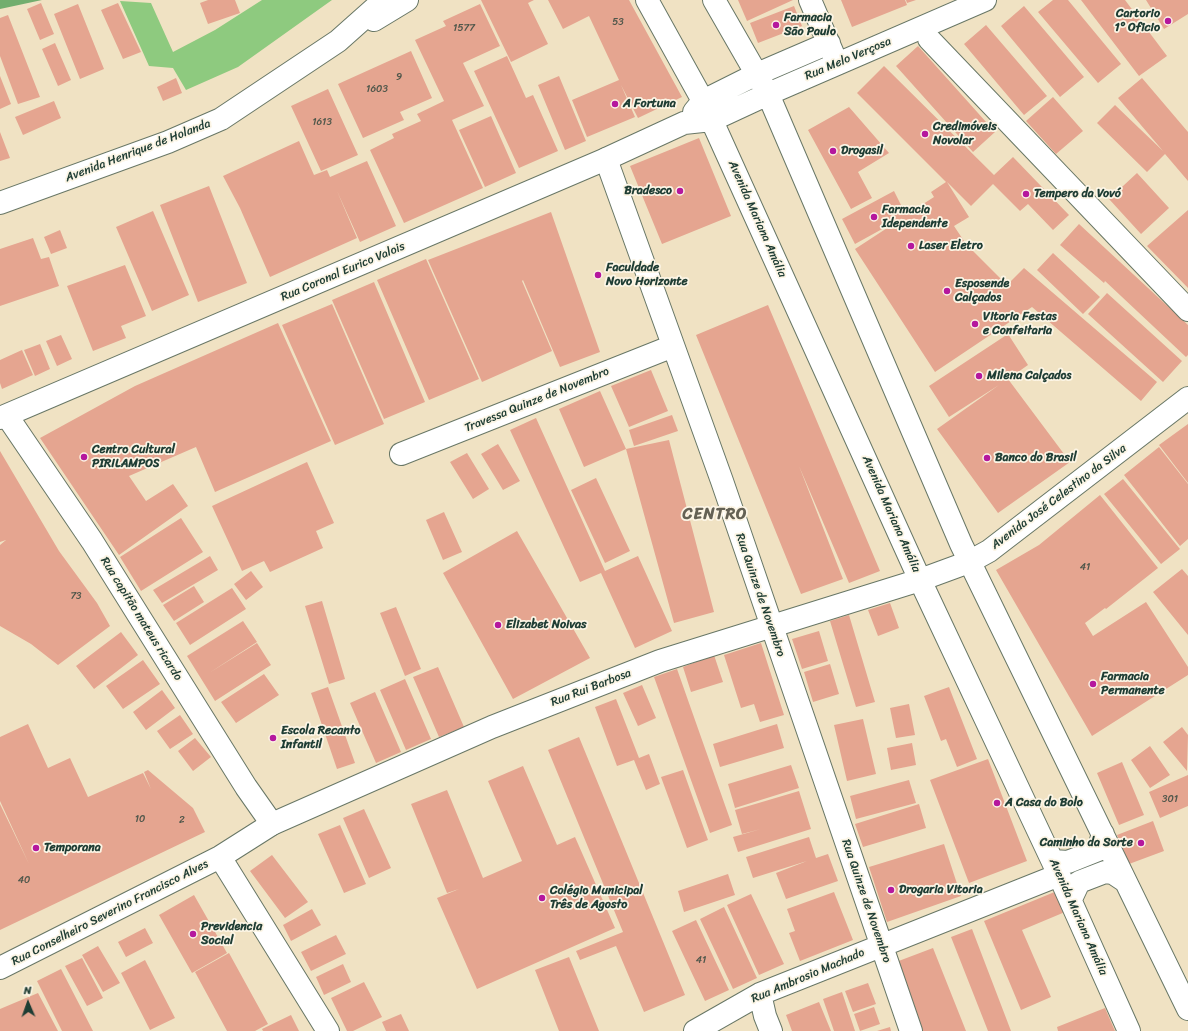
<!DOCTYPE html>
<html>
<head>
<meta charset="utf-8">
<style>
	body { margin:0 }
	#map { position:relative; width:1188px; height:1031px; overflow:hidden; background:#f0e2c3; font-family:Sriracha,sans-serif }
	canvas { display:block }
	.north { position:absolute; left:8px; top:983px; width:40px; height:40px; -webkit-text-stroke:3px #fcf5e5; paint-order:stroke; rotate:358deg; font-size:11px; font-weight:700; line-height:16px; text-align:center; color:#1f3d34 }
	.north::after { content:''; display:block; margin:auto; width:14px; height:18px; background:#1f3d34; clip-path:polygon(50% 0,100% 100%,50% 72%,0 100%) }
</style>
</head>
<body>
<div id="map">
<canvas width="1188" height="1031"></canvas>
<div class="north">N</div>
</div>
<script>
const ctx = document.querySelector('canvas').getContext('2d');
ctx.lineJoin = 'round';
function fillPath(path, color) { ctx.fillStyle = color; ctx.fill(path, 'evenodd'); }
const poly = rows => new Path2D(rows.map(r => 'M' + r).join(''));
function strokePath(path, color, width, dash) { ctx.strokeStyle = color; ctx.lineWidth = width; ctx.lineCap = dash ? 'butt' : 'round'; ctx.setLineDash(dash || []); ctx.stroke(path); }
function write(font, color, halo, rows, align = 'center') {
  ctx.font = font + ' Sriracha,sans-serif'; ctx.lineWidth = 3.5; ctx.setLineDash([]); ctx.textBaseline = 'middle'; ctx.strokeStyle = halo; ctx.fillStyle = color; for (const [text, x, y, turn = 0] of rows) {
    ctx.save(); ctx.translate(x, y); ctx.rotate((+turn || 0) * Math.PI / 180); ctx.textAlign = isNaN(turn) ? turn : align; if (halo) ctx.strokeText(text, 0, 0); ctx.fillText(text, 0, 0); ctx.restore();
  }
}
fillPath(poly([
	[262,0,332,0,238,67,186,90,173,68,149,66,120,1,151,3,173,52,215,30]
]), '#8eca7f');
fillPath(poly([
	[0,0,42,0,0,9]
]), '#72ae6e');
fillPath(poly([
	[208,0,235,0,240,13,208,24,200,3],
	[481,0,534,0,528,3,548,44,511,62],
	[548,0,629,0,682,97,638,118,621,85,635,117,587,137,572,100,619,80,589,16,563,29],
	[738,0,793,0,747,21],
	[841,0,905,0,907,5,852,27],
	[906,0,916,0,907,3],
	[1053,0,1068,0,1121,64,1098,83,1038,12],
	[1081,0,1125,0,1167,56,1139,76],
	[1146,0,1188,0,1188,14,1164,29],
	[41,3,54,34,40,40,27,9],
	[118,3,141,52,123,59,101,10],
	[78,4,104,69,80,79,54,14],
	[480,4,500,46,463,63,484,106,452,120,483,188,404,223,370,150,394,138,392,134,421,121,417,114,444,101,415,40,446,26,443,21],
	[794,6,802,26,758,43,750,23],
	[1024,6,1084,77,1060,97,1001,26],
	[8,15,40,97,18,104,0,56,0,18],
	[986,25,1047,96,1024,115,964,44],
	[55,43,71,80,58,86,42,49],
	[918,46,995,132,973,152,896,66],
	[411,51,432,98,400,112,404,120,363,138,338,84],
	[507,56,526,98,533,95,558,151,519,168,474,71],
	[884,66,994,175,1013,157,1069,215,1053,230,1028,204,1020,211,993,184,971,206,947,182,969,217,954,226,966,244,1007,285,1024,268,1157,382,1141,401,1032,307,935,372,855,249,904,217,855,244,842,219,894,191,906,215,934,197,931,192,946,182,857,93],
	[0,76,11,104,0,109],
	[559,76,586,141,565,150,538,85],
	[176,78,182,93,163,101,157,87],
	[1142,78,1188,132,1188,181,1165,154,1147,172,1097,123,1115,105,1163,151,1118,98],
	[328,89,358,155,321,171,291,106],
	[1053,97,1083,131,1056,154,1026,121],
	[54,101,61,118,23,135,15,117],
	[849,107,889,153,858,172,872,198,851,209,808,130],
	[491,116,516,173,485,187,459,130],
	[0,132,10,158,0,161],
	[699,138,731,216,662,244,630,166],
	[299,141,314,175,327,170,330,177,367,161,396,226,360,242,337,191,357,238,270,277,240,208,223,176],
	[1137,173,1169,208,1141,234,1109,199],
	[209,186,247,283,198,302,160,205],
	[1188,210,1188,288,1147,246],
	[153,211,189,295,152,311,116,227],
	[551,212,600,352,560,367,523,280,522,281,552,351,482,382,428,260],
	[1079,224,1188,325,1188,355,1186,357,1105,281,1104,283,1060,245],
	[60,230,67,248,51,254,44,237],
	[33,238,41,259,49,257,59,286,0,306,0,249],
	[1053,253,1100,297,1083,314,1037,270],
	[426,259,479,379,429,400,377,280],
	[125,265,146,316,121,326,126,338,93,351,67,286],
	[374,282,425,402,384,419,332,300],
	[1107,293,1182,361,1163,382,1088,314],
	[332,304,384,424,335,445,282,325],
	[768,305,880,571,849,583,799,466,843,579,801,594,696,335],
	[278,323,331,441,215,492,196,447,129,476,146,501,173,484,188,506,119,555,40,438,135,386],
	[1008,334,1028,365,1008,379,1070,462,998,513,937,429,999,385,949,417,929,386],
	[61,335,72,359,57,366,46,341],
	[40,344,50,369,35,376,24,350],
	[22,350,33,375,2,389,0,383,0,360],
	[651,370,668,411,629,427,611,386],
	[600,391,626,449,584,467,559,409],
	[672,415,678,431,634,446,629,430],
	[536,418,605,571,638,556,672,631,635,648,601,573,580,582,510,430],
	[1188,424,1188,483,1159,445],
	[669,440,714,612,674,623,626,449],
	[498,444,520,481,503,490,481,454],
	[1159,447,1188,484,1188,539,1180,546,1124,475],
	[0,451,59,551,97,603,110,626,58,665,31,644,0,626,0,545,6,540,0,542],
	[467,453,489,489,473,499,450,462],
	[307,462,334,523,316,531,323,548,270,572,264,561,242,571,212,506],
	[596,478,630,551,605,563,571,490],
	[1123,479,1180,549,1161,564,1104,494],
	[1100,495,1158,568,1106,609,1105,608,1085,623,1093,636,1146,602,1188,667,1188,675,1092,736,996,570,1039,545],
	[444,512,462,552,443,560,426,520],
	[181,518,203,552,141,591,120,557],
	[517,531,590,658,513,699,443,573],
	[210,556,218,570,162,603,153,590],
	[1182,569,1188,576,1188,635,1153,592],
	[251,571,263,587,246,600,234,584],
	[194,586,204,602,174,621,163,605],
	[232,588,246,609,190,645,176,623],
	[322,601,345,679,329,684,305,606],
	[890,603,899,628,878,636,868,610],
	[396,607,421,669,405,676,380,613],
	[849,615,875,702,856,707,830,621],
	[243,621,257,642,209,673,257,643,271,665,215,701,187,656],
	[819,631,828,661,802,669,792,639],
	[121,632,138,655,94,689,76,666],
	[761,643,784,715,760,722,754,704,741,708,724,655],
	[714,655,723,682,691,692,683,667],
	[143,660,160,684,123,709,106,686],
	[830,664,839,694,813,702,804,672],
	[438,667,464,727,439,737,413,677],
	[677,669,732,825,710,833,654,677],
	[264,674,279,695,236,723,221,702],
	[405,679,431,739,406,750,380,690],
	[642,685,656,718,638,726,623,693],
	[328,687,355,763,337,769,311,693],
	[949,687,977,759,957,767,946,739,941,741,924,696],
	[162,690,175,708,146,730,133,712],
	[375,692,401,752,376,763,350,703],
	[616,699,639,758,649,754,660,784,646,790,634,760,617,766,595,707],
	[909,704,915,735,896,738,890,708],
	[180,715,193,734,170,749,157,731],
	[863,719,876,774,847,781,834,725],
	[28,724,48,768,70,758,88,797,143,773,151,789,144,772,148,770,193,808,205,832,0,930,0,804,29,864,0,801,0,737],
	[777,724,784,748,720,767,713,744],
	[1182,727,1188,735,1187,771,1163,742],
	[579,737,685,995,644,1012,616,946,580,960,576,951,623,932,548,750],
	[195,738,211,757,193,771,178,751],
	[912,743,916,765,891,770,887,748],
	[1150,746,1170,775,1150,788,1131,760],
	[988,759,1027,861,969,883,930,780],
	[1122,762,1144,815,1119,825,1097,773],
	[791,765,799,788,735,808,728,784],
	[523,766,557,845,575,837,615,928,477,989,437,898,459,889,447,893,411,804,447,790,483,878,522,861,488,781],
	[683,770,708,840,687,848,661,777],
	[1188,775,1188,806,1160,818,1149,792],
	[909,780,916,803,856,819,850,796],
	[799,791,811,829,738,852,733,837,761,829,742,834,735,810],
	[919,804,926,828,863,847,855,824],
	[364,809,391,868,369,878,343,818],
	[1153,821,1164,851,1129,864,1117,835],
	[340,825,366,884,344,893,318,834],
	[809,837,816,858,828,854,838,881,786,899,776,873,807,861,753,878,746,857],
	[944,844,961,896,887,922,869,867],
	[272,855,308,902,285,918,250,871],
	[728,874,735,895,684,912,678,891],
	[1057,891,1065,912,1022,930,1051,997,1021,1010,984,921],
	[834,892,853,940,800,961,789,933,795,931,787,909],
	[751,894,784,964,759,975,727,905],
	[194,895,227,953,192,973,159,915],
	[724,907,757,978,733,989,700,919],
	[312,909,321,925,291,941,283,925],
	[696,920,729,990,705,1001,672,931],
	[145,928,153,943,126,957,118,942],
	[972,929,1011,1031,988,1031,951,937],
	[336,935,346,954,311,971,301,952],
	[98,946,120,983,103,992,82,955],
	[933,948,966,1031,923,1031,896,962],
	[229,953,268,1024,255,1031,227,1031,195,972],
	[569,957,599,1031,559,1031,535,970],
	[82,958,103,998,87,1006,65,966],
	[145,960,175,1018,150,1030,121,973],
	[343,964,351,982,324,995,316,977],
	[61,969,93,1031,62,1031,37,981],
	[364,982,382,1017,353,1031,347,1031,331,998],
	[868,983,876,1004,853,1012,845,991],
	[842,992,855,1031,834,1031,823,999],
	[38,993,58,1031,0,1031,0,1009],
	[819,1002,831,1031,792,1031,786,1015],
	[874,1007,880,1024,860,1031,854,1014],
	[1105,1008,1115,1031,1058,1031,1057,1027],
	[401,1014,409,1031,386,1031,382,1022],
	[291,1015,299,1031,263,1031,262,1029],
	[890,1027,891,1031,877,1031]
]), '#e5a590');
const street = poly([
	[929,39,1188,310],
	[606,159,722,481,911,1031],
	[7,416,92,541,246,787,272,824],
	[401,454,673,346],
	[760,994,765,1016,771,1031],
	[695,1031,760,994,1059,875]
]);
const secondary = poly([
	[647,0,703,101,920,580,1059,875,1129,1031],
	[714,0,768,94,961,544,1188,1009],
	[810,0,834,56],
	[694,112,703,101,757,74,829,43],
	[0,418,606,159,684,123,712,120,768,94,985,0],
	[220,857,328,1031],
	[1053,861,1068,862,1098,850,1103,834],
	[1071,899,1079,882,1105,872,1113,873,1125,881],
	[0,968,220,857,272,824,492,727,660,661,920,580,969,562,989,551,1188,398]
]);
const primary = poly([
	[374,20,407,0],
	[0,203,168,142,221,119,338,41,384,0]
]);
strokePath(street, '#687766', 24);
strokePath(secondary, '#687766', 24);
strokePath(primary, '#687766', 24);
strokePath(street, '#fff', 22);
strokePath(secondary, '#fff', 22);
strokePath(primary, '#fff', 22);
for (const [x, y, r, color] of [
	[1168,21,4,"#b5179e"],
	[776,25,4,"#b5179e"],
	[615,104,4,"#b5179e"],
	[925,134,4,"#b5179e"],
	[833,151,4,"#b5179e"],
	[680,191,4,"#b5179e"],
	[1026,194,4,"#b5179e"],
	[874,217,4,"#b5179e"],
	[911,246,4,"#b5179e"],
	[598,275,4,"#b5179e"],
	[947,291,4,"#b5179e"],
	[975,324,4,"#b5179e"],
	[979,376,4,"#b5179e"],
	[84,457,4,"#b5179e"],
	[987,458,4,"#b5179e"],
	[498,625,4,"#b5179e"],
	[1093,684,4,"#b5179e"],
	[273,738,4,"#b5179e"],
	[997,803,4,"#b5179e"],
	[1141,843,4,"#b5179e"],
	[36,848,4,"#b5179e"],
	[891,890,4,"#b5179e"],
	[542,898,4,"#b5179e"],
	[193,934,4,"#b5179e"]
]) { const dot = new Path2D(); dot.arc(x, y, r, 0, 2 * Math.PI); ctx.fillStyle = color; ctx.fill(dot); strokePath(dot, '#fcf5e5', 1.5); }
write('10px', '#50574b', null, [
	["53",618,22],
	["1577",464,28],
	["9",399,77],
	["1603",377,89],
	["1613",322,122],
	["41",1085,567],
	["73",76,596],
	["301",1170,799],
	["10",140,819],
	["2",182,820],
	["40",24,880],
	["41",701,960]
]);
write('bold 12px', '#1f3d34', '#fcf5e5', [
	["Cartorio",1160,14,"right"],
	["1° Oficio",1160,28,"right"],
	["Farmacia",784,18],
	["São Paulo",784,32],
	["A Fortuna",623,104],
	["Credimóveis",933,127],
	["Novolar",933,141],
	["Drogasil",841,151],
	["Bradesco",672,191,"right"],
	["Tempero da Vovó",1034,194],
	["Farmacia",882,210],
	["Idependente",882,224],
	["Laser Eletro",919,246],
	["Faculdade",606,268],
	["Novo Horizonte",606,282],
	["Esposende",955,284],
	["Calçados",955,298],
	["Vitoria Festas",983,317],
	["e Confeitaria",983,331],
	["Milena Calçados",987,376],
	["Centro Cultural",92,450],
	["PIRILAMPOS",92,464],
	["Banco do Brasil",995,458],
	["Elizabet Noivas",506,625],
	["Farmacia",1101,677],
	["Permanente",1101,691],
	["Escola Recanto",281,731],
	["Infantil",281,745],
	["A Casa do Bolo",1005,803],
	["Caminho da Sorte",1133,843,"right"],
	["Temporana",44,848],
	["Drogaria Vitoria",899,890],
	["Colégio Municipal",550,891],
	["Três de Agosto",550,905],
	["Previdencia",201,927],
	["Social",201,941]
], 'left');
write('12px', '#1f3d34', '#fcf5e5', [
	["Rua Melo Verçosa",848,59,-23],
	["Avenida Henrique de Holanda",138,151,-21],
	["Avenida Mariana Amália",757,219,66],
	["Rua Coronal Eurico Valois",343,272,-23],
	["Travessa Quinze de Novembro",537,400,-22],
	["Avenida José Celestino da Silva",1059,497,-37],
	["Avenida Mariana Amália",891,514,66],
	["Rua Quinze de Novembro",760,595,71],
	["Rua capitão mateus ricardo",141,619,58],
	["Rua Rui Barbosa",591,688,-21],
	["Rua Quinze de Novembro",866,901,71],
	["Rua Conselheiro Severino Francisco Alves",110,913,-27],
	["Avenida Mariana Amália",1078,917,66],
	["Rua Ambrosio Machado",808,976,-23]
]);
ctx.letterSpacing = '1px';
write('bold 16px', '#646154', '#fcf5e5', [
	["CENTRO",715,515]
]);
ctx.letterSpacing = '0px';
</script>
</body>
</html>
